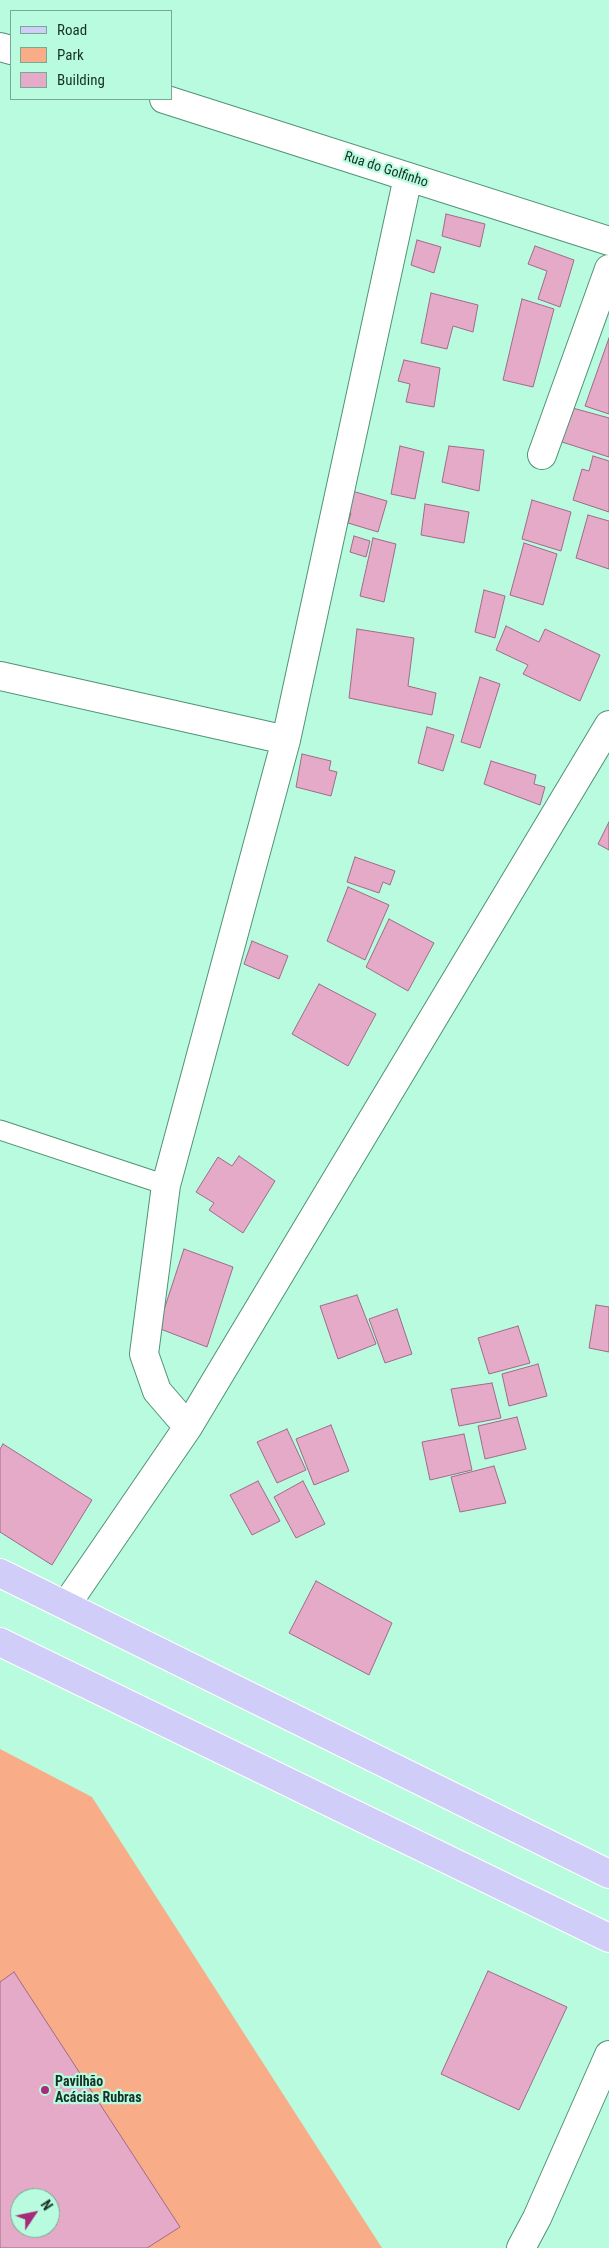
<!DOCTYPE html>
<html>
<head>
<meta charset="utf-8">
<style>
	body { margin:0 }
	#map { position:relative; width:609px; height:2248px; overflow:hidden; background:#b8fbde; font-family:"Roboto Condensed",sans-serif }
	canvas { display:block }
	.legend { position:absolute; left:10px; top:10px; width:162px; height:90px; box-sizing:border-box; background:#b8fbde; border:1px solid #77aa94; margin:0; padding:6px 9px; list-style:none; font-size:15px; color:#163126 }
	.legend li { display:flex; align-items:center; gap:10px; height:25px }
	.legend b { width:25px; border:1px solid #77aa94 }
	.north { position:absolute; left:10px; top:2188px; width:50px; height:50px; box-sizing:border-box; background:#b8fbde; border:1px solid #77aa94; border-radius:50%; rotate:56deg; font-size:14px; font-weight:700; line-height:20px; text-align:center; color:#163126 }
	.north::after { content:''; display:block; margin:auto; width:18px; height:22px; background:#a82a7a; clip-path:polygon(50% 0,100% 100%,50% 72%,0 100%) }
</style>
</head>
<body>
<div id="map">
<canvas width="609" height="2248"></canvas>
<ul class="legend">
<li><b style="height:6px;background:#d0cdf8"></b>Road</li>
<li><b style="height:14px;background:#f9ac88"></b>Park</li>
<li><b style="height:14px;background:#e4aac8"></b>Building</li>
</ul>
<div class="north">N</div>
</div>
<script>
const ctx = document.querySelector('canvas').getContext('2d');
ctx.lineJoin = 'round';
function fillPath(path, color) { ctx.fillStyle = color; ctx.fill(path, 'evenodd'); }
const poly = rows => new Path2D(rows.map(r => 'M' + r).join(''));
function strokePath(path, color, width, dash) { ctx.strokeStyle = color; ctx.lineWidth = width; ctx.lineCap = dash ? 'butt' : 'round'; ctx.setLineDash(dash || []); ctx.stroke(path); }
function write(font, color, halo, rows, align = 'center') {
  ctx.font = font + ' "Roboto Condensed",sans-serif'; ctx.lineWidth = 4.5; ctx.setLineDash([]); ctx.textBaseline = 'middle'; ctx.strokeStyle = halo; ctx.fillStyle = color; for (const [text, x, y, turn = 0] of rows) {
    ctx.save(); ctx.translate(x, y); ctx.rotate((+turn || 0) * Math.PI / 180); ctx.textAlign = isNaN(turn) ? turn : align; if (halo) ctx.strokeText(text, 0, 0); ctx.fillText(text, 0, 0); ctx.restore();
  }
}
fillPath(poly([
	[0,1749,92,1797,382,2248,0,2248],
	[20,2198,50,2198,50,2228,20,2228]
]), '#f9ac88');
const building = poly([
	[446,214,485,224,480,247,442,236,446,214],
	[417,240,441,247,434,273,411,265,417,240],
	[535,246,574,260,560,307,538,299,547,271,528,264,535,246],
	[431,293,478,305,473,332,453,326,447,349,421,343,431,293],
	[522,299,554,309,533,387,503,380,522,299],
	[609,338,609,414,585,406,609,338],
	[404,360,440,368,434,407,406,402,410,384,398,381,404,360],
	[569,407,609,418,609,457,562,442,569,407],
	[400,446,424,452,415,499,391,494,400,446],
	[449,446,484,450,479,491,442,482,449,446],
	[593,456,609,461,609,512,573,500,582,469,589,471,593,456],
	[345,489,387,501,378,532,348,523,351,513,339,509,345,489],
	[532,500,571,512,561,551,522,539,532,500],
	[425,504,469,512,464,543,421,535,425,504],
	[588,515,609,521,609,569,576,558,588,515],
	[354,536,370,541,366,557,350,552,354,536],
	[373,538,396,544,384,602,360,596,373,538],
	[524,543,557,554,543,605,510,595,524,543],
	[484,590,505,596,495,638,475,632,484,590],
	[506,626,539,642,545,629,600,655,580,701,523,674,528,665,496,650,506,626],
	[357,629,414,638,408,686,436,693,432,715,349,698,357,629],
	[480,677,500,684,480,748,461,742,480,677],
	[427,727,454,735,443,771,418,763,427,727],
	[302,754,331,761,329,770,337,772,331,796,296,787,302,754],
	[491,761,536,775,534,784,545,787,540,805,484,784,491,761],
	[609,822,609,850,598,844,609,822],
	[355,857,395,871,390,885,383,882,379,893,347,882,355,857],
	[348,887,389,905,365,960,327,941,348,887],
	[389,919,434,943,408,991,366,967,389,919],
	[252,941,288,956,279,979,244,964,252,941],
	[319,984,376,1014,348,1066,292,1034,319,984],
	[239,1156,275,1181,243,1233,209,1210,214,1203,196,1192,218,1157,232,1166,239,1156],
	[184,1249,233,1267,207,1347,158,1328,184,1249],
	[357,1295,376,1344,338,1359,320,1306,357,1295],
	[596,1305,609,1307,609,1352,589,1348,596,1305],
	[397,1309,412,1354,385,1363,369,1319,397,1309],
	[518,1326,530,1363,489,1374,478,1338,518,1326],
	[538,1364,547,1396,509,1406,502,1374,538,1364],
	[492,1383,501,1418,459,1426,451,1389,492,1383],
	[517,1417,526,1449,485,1459,478,1426,517,1417],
	[331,1425,349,1471,314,1485,296,1439,331,1425],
	[287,1429,306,1470,277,1483,257,1442,287,1429],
	[464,1434,472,1470,430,1480,422,1442,464,1434],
	[3,1444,92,1500,52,1565,0,1532,0,1449,3,1444],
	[494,1466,506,1503,460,1512,451,1477,494,1466],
	[258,1481,280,1521,252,1535,230,1495,258,1481],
	[303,1481,325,1524,296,1538,274,1497,303,1481],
	[316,1581,392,1623,369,1675,289,1633,316,1581],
	[488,1971,567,2007,519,2110,441,2074,488,1971],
	[14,1972,180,2227,147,2248,0,2248,0,1982,14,1972],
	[20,2198,50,2198,50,2228,20,2228,20,2198]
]);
fillPath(building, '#e4aac8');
strokePath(building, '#a06b88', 1);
const service = poly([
	[0,1130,166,1185]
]);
const minor = poly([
	[0,47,11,50],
	[164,99,609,241],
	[542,455,609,269],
	[0,676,286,740],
	[188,1427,157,1391,144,1354,166,1185,286,740,408,177],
	[66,1605,188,1427,609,725],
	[521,2248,537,2218,609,2055]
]);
const primary = poly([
	[0,1573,609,1874],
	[0,1642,609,1938]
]);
strokePath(service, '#519278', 21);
strokePath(minor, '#519278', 30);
strokePath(primary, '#fff', 30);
strokePath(service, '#fff', 19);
strokePath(minor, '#fff', 28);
strokePath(primary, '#d0cdf8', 28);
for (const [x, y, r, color] of [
	[45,2090,5,"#a82a7a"]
]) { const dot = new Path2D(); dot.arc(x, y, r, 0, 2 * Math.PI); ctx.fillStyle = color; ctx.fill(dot); strokePath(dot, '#b8fbde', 2); }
write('14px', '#163126', '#b8fbde', [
	["Rua do Golfinho",386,170,18]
]);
write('bold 14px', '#163126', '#b8fbde', [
	["Pavilhão",55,2082],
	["Acácias Rubras",55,2098]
], 'left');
</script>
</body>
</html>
